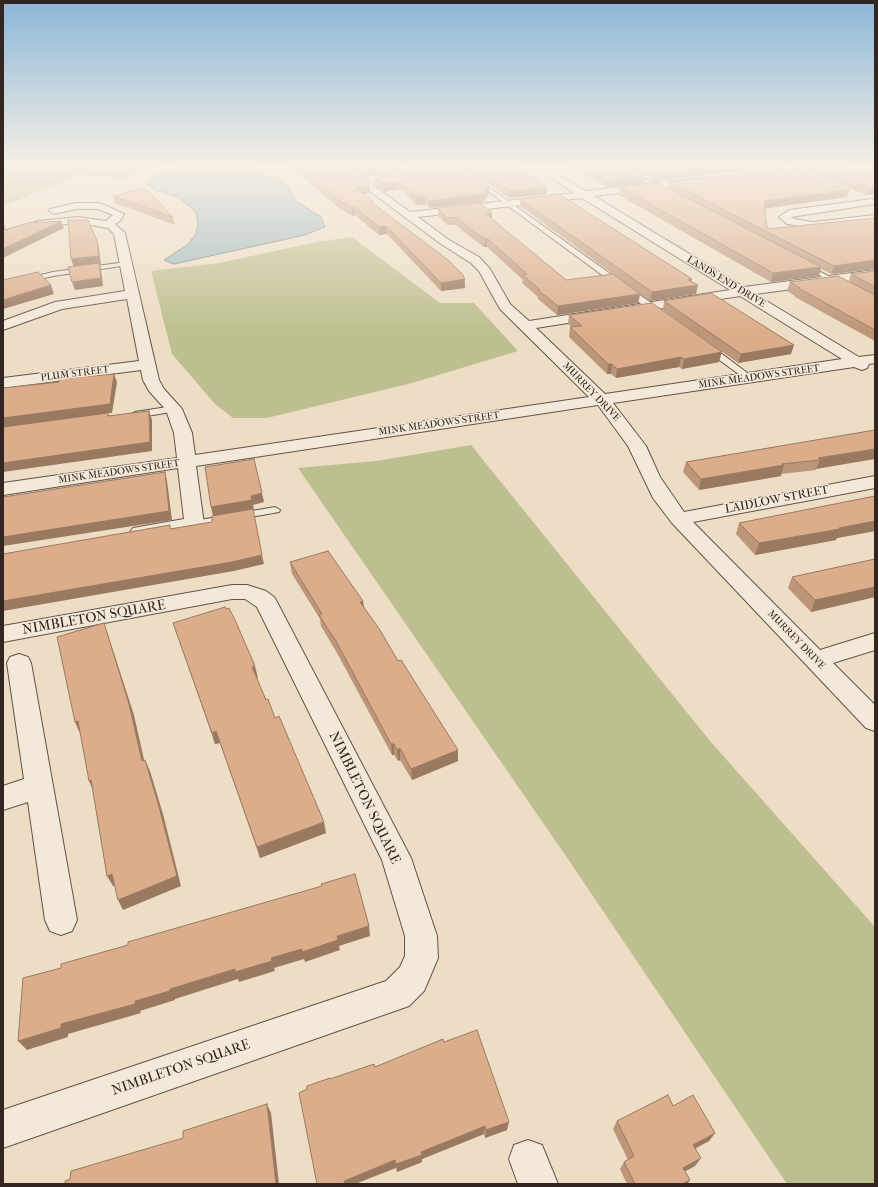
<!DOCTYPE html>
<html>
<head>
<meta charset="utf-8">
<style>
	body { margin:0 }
	#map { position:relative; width:878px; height:1187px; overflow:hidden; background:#edddc5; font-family:"IM FELL French Canon",serif }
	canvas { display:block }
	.frame { position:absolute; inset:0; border:4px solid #332621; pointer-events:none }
</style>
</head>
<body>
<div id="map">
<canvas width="878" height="1187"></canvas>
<div class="frame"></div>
</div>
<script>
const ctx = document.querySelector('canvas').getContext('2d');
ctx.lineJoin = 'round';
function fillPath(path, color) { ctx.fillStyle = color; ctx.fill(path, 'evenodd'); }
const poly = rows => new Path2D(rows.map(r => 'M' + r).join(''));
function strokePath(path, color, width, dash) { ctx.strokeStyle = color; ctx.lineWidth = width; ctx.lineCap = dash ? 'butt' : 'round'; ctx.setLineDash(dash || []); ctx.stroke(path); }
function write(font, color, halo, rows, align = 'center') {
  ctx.font = font + ' "IM FELL French Canon",serif'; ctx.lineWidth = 3; ctx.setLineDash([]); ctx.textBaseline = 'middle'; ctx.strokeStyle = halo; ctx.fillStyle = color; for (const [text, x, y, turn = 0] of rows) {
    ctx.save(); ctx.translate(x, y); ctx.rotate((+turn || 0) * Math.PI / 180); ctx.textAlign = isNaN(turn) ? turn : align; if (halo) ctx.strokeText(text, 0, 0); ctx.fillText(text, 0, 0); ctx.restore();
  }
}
fillPath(poly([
	[3,166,167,166,122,179,78,175,16,201,3,205],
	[352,237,440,303,474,303,518,351,412,383,267,418,233,418,215,404,172,354,151,271,219,263,317,242],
	[471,445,710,741,875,927,875,1184,787,1184,568,859,298,468,376,461]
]), '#bebf90');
const water = poly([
	[184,166,257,166,261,174,281,181,288,186,296,201,321,217,325,227,305,235,174,264,164,260,187,245,196,234,198,224,196,212,179,198,153,189,147,184,149,179,158,174,184,166]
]);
fillPath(water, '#9fb8c0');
strokePath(water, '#747e80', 1);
const service = poly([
	[454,166,459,166,661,310,661,314,655,314,454,166],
	[615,166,621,166,666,190,661,191,615,166],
	[126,262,128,263,128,265,53,276,3,288,3,284,53,272,126,262],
	[805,264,842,283,843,284,838,285,803,267,802,266,805,264],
	[704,345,710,345,754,378,750,381,747,380,704,349,704,345],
	[174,406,177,407,177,411,135,418,130,415,135,412,174,406],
	[275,507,280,510,279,512,194,527,189,524,194,521,275,507]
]);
const minor = poly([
	[336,166,346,166,410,212,574,193,533,166,544,166,585,191,699,178,702,179,704,181,702,183,594,196,744,287,875,270,875,278,755,294,859,357,875,355,875,363,869,364,867,368,862,370,854,367,613,403,646,446,660,477,684,512,875,476,875,488,693,522,820,650,875,633,875,650,833,663,875,705,875,731,866,728,672,523,653,498,628,446,598,405,196,466,204,524,201,528,140,538,133,536,130,532,133,528,184,519,178,468,3,495,3,483,177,458,174,433,166,410,149,391,143,380,141,370,3,388,3,378,139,361,127,299,62,309,3,330,3,321,55,302,125,291,114,234,108,228,78,223,40,227,3,238,3,231,39,221,78,217,106,221,113,215,98,209,76,209,54,214,49,211,50,209,76,203,100,203,124,214,120,221,115,224,125,233,159,380,164,389,182,409,192,433,195,455,589,397,500,309,479,271,471,263,441,244,336,166],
	[582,198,730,290,529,321,510,304,490,269,479,257,449,240,418,217,582,198],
	[740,296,842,359,605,394,536,328,740,296],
	[396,166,406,166,413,173,410,176,381,183,378,182,376,180,378,178,402,172,396,166],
	[776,166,789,166,817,179,815,181,809,181,776,166],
	[872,199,875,200,875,204,791,217,794,219,813,222,875,215,875,221,813,228,787,224,779,217,789,210,872,199],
	[232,585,247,585,266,591,274,597,277,602,411,858,437,936,438,958,424,991,409,1006,3,1148,3,1110,386,981,400,967,405,956,405,936,382,860,257,607,245,599,232,599,3,642,3,626,232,585],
	[19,654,28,657,31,663,77,920,72,931,61,935,50,931,45,920,28,802,3,810,3,786,24,779,7,663,10,657,19,654],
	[528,1140,542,1145,558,1184,518,1184,509,1159,514,1145,528,1140]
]);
strokePath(service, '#62544a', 2);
strokePath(minor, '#62544a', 2);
fillPath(service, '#f3e9d9');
fillPath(minor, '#f3e9d9');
fillPath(poly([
	[282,166,342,166,370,193,364,194,374,204,464,278,465,279,465,288,441,291,387,234,379,235,355,215,352,216,339,208,295,171,292,171],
	[349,166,398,166,399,173,364,177],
	[408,166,461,166,489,194,483,202,429,208,425,204,416,205,401,189,384,192,375,185,375,178,401,175,411,170],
	[462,166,515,166,547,187,547,194,509,198],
	[569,166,775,166,775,167,654,181,644,176,643,183,606,187],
	[793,166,848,166,875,175,875,194,866,195],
	[669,182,849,190,847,197,765,208,767,229,875,218,875,269,831,274,821,269,819,276,771,282,619,195,620,187,668,188],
	[113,196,173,217,175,225,115,203],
	[520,199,692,279,691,281,696,294,650,301,520,206],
	[438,208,492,219,566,280,640,294,638,303,557,315,538,299,538,297,522,283,523,280,487,247,484,247,469,236,456,225,447,225,438,216],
	[875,271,875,341,795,297,795,296,787,291,790,282,849,281,851,274],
	[664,301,791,354,738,363,663,310],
	[569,315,719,362,682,369,679,367,616,378,611,374,607,374,569,337,570,327,572,327,568,324],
	[875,430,816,469,816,470,781,474,781,476,699,490,683,472,686,462],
	[875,496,875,531,837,538,836,540,755,555,736,534,739,523],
	[875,559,875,597,811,612,788,588,792,577],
	[290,562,363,601,364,607,398,661,458,761,412,780,400,760,398,761,394,755,392,755,337,653,321,626,320,619,292,574],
	[173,623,258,678,256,678,266,700,275,718,326,833,260,858,220,743,215,744],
	[444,1042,507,1130,485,1138,484,1134,422,1159,422,1162,397,1172,396,1168,307,1089,330,1079,375,1067],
	[673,1106,715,1133,709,1141,695,1149,695,1166,685,1171,690,1180,687,1184,627,1184,620,1169,624,1162,628,1160,613,1129,617,1121]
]), '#bd9578');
fillPath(poly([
	[291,166,295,166,295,171,292,171],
	[395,166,398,166,399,173,364,177,364,171],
	[724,166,775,166,775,167,654,181,655,174],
	[644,176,643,183,606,187,606,180],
	[401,182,401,189,384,192,384,184],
	[370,186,370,193,357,195,357,188],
	[489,186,489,194,483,202,429,208,429,201],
	[547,187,547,194,509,198,510,191],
	[875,187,875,194,866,195,869,188],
	[849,190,847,197,762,209,764,201],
	[416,197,425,197,425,204,416,205],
	[355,207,355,215,352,216,352,208],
	[492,213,492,221,486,214],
	[3,221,6,229,3,230],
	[61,221,64,228,3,258,3,249],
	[386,226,387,234,379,235,379,227],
	[487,238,487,247,484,247,485,239],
	[97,241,99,249,101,264,100,264,101,270,103,286,75,290,72,282,74,268,71,259],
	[875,260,875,269,831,274,834,266],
	[821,267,819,276,771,282,773,273],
	[464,276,465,288,441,291,441,283],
	[692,279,690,286,698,285,696,294,650,301,652,292,688,280],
	[51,285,54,294,3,309,3,300],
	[640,294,638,303,557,315,558,306],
	[794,345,791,354,738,363,741,354],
	[722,352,719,362,682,369,684,359],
	[681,357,679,367,616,378,617,369],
	[608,364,612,364,611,374,607,374],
	[114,374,117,382,112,413,108,413,111,422,3,427,3,418],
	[149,411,152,420,152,451,3,472,3,463],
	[875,449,875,459,816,469,820,460,818,458],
	[784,465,781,476,699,490,701,479],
	[165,472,167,481,172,520,3,546,3,537],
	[262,493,264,502,253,505,254,509,213,516,211,507],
	[875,521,875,531,837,538,836,540,755,555,759,543],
	[262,555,264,564,234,571,3,611,3,601],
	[875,587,875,597,811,612,815,600],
	[363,601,364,613,360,602],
	[104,623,108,635,134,715,147,773,142,761],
	[255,666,258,678,254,679,252,667],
	[78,721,80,734,75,722],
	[216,731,220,743,215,744,212,733],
	[391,744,394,744,394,755,392,755],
	[400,748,400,760,398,761,397,750],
	[458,750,458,761,412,780,411,769],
	[145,760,150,771,163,814,181,886,123,910,118,900],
	[91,780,94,792,89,781],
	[324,822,326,833,260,858,257,847],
	[112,874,118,884,113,886,107,876],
	[369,926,370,936,339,946,340,950,305,962,304,959,274,968,275,971,239,982,238,979,175,999,175,1000,140,1011,141,1013,68,1034,68,1037,27,1050,18,1041,61,1024,135,1001,170,989,271,958],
	[267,1104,271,1113,279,1184,276,1184],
	[509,1122,507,1130,485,1138,486,1130],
	[485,1126,484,1134,422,1159,422,1162,397,1172,396,1164,421,1152],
	[715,1133,709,1141,687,1152,693,1145],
	[701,1158,695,1166,678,1175,683,1168],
	[395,1160,396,1168,355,1184,344,1184,344,1181],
	[690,1180,687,1184,682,1184]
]), '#9a7961');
const building = poly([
	[297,166,342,166,370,186,357,188,374,202,371,202,448,260,464,276,463,276,465,279,441,283,386,226,379,227,355,207,352,208,338,200,297,166],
	[358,166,395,166,364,171,358,166],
	[414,166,461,166,489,186,483,194,429,201,425,197,416,197,401,182,384,184,375,178,401,175,410,170,414,166],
	[472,166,515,166,547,187,510,191,472,166],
	[582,166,626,166,644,176,606,180,582,166],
	[639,166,724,166,655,174,639,166],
	[813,166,848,166,875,175,875,187,869,188,813,166],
	[791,168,849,190,764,201,767,229,875,218,875,260,834,266,669,182,791,168],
	[658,183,821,267,773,273,620,187,658,183],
	[139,189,147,190,173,217,113,196,139,189],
	[559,194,692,279,688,280,698,285,652,292,520,199,559,194],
	[480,203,492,213,486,214,566,280,613,274,640,294,558,306,538,290,540,290,523,275,527,274,487,238,485,239,469,228,456,217,447,218,438,208,480,203],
	[68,220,88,220,97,241,99,256,71,259,68,220],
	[61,221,3,249,3,231,28,223,61,221],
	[99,263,101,278,72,282,68,267,99,263],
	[875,271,875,287,851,274,875,271],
	[38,272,51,285,3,300,3,280,38,272],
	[838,276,875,295,875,330,798,288,800,288,790,282,838,276],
	[711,293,794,345,741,354,664,301,711,293],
	[652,303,722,352,684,359,681,357,617,369,612,364,608,364,570,327,582,326,569,315,652,303],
	[114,374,110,404,3,418,3,388,59,382,59,379,114,374],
	[149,411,150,442,3,463,3,427,108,413,108,416,149,411],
	[875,430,875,449,818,458,820,460,782,464,784,465,701,479,686,462,875,430],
	[254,459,262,493,251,496,252,500,211,507,205,467,254,459],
	[165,472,169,511,3,537,3,497,165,472],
	[875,496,875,521,839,528,840,529,759,543,739,523,875,496],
	[253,509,262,555,232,562,3,601,3,554,170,525,170,529,212,522,212,516,253,509],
	[328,551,363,601,360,602,380,630,398,661,401,660,458,750,411,769,400,748,397,750,394,744,391,744,336,641,319,615,322,614,290,562,328,551],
	[875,559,875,587,815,600,792,577,875,559],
	[225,607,226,609,229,608,235,620,255,666,252,667,266,700,268,699,275,718,279,716,324,822,257,847,216,731,212,733,173,623,225,607],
	[104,623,129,704,142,761,145,760,158,803,177,876,118,900,112,874,107,876,91,780,89,781,78,721,75,722,57,637,104,623],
	[355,874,369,926,337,936,338,940,302,952,302,949,271,958,272,961,235,972,235,969,170,989,170,991,135,1001,135,1004,61,1024,61,1028,18,1041,23,978,61,968,61,964,128,945,128,942,322,886,321,884,355,874],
	[477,1030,509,1122,486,1130,485,1126,421,1152,422,1155,396,1164,395,1160,344,1181,345,1184,317,1184,299,1093,307,1089,307,1086,330,1078,330,1079,374,1064,375,1067,443,1039,444,1042,477,1030],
	[668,1095,673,1106,693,1095,715,1133,693,1145,701,1158,683,1168,690,1180,682,1184,635,1184,624,1162,634,1156,617,1121,668,1095],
	[267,1104,276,1184,65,1184,65,1181,70,1179,71,1171,183,1138,183,1131,267,1104]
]);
fillPath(building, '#dcad8b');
strokePath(building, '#9a7961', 1);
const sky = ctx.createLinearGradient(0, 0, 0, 332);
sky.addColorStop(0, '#8bb6d8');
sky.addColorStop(0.5, '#f7f0e5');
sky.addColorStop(1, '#f7f0e500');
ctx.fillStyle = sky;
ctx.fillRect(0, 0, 878, 332);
write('10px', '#332621', '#f3e9d9', [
	["LANDS END DRIVE",726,282,31],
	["PLUM STREET",75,374,-7],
	["MINK MEADOWS STREET",759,377,-8],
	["MURREY DRIVE",591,392,46],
	["MINK MEADOWS STREET",439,424,-8],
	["MINK MEADOWS STREET",119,472,-8],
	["MURREY DRIVE",796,640,46]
]);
write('12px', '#332621', '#f3e9d9', [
	["LAIDLOW STREET",777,500,-11]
]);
write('14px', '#332621', '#f3e9d9', [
	["NIMBLETON SQUARE",94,618,-10],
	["NIMBLETON SQUARE",364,798,64],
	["NIMBLETON SQUARE",181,1068,-19]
]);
</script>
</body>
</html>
